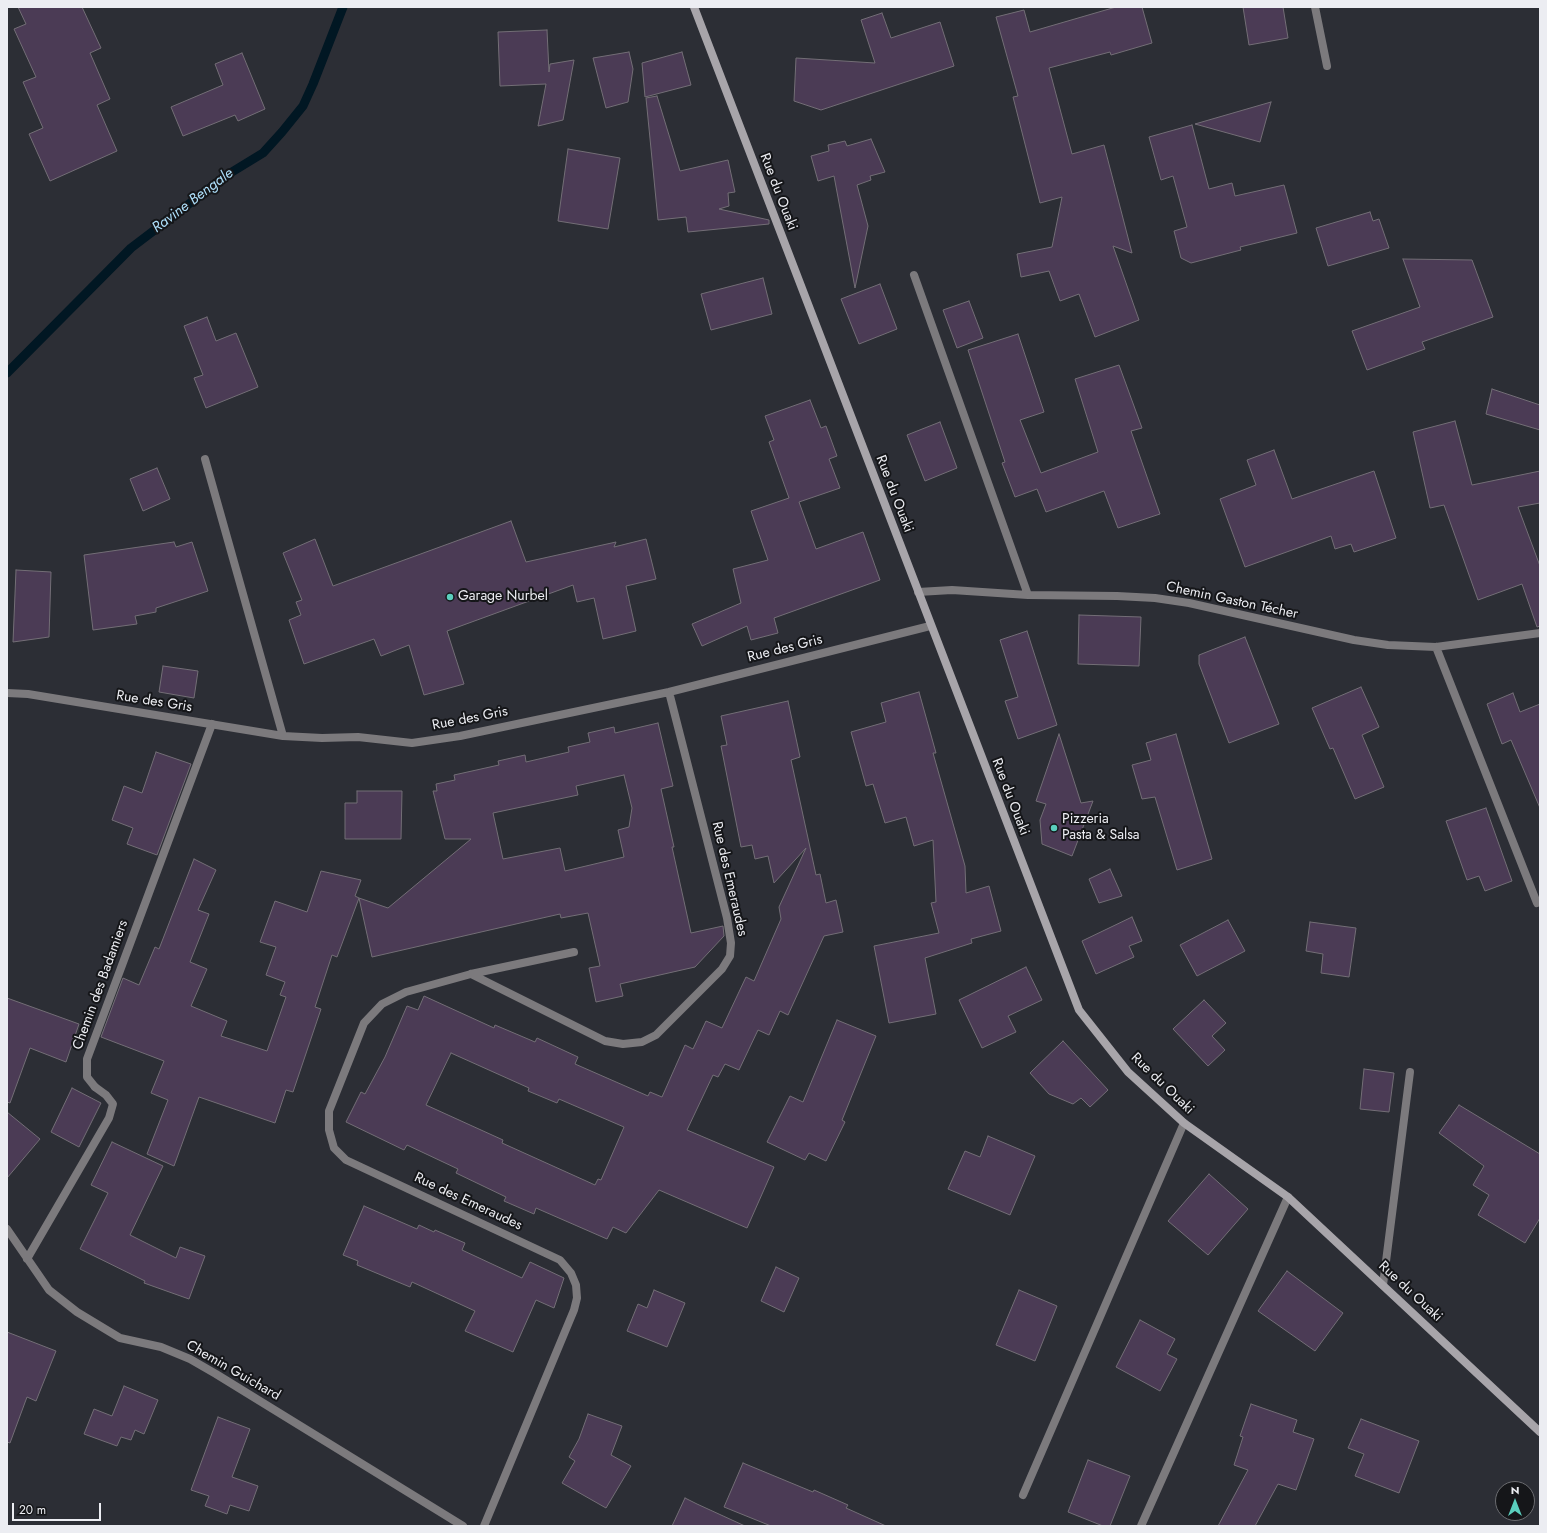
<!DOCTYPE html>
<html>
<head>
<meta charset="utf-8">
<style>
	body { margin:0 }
	#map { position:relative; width:1547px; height:1533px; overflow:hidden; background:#2c2e35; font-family:Jost,sans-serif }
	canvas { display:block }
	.frame { position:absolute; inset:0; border:8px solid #ecedf2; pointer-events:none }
	.north { position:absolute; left:1495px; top:1481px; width:40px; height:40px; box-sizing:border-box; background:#151619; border:1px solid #6b6c70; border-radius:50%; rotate:0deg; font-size:11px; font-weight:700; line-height:16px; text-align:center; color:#ecedf2 }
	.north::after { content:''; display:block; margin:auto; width:14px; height:18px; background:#5acebd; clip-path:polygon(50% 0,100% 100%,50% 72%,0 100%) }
	.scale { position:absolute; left:12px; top:1503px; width:89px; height:18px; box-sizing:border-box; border:2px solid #ecedf2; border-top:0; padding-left:5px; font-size:12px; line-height:14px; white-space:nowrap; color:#ecedf2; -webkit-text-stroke:3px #151619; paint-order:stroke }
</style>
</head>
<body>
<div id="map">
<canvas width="1547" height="1533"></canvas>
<div class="frame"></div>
<div class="north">N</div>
<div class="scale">20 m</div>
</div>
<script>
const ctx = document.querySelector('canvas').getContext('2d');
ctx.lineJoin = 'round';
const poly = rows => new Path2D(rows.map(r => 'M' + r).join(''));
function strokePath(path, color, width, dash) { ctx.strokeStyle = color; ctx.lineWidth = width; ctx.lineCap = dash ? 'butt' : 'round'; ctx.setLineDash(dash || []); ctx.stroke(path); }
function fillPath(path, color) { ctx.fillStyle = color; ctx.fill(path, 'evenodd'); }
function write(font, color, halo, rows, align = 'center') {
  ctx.font = font + ' Jost,sans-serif'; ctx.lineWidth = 4; ctx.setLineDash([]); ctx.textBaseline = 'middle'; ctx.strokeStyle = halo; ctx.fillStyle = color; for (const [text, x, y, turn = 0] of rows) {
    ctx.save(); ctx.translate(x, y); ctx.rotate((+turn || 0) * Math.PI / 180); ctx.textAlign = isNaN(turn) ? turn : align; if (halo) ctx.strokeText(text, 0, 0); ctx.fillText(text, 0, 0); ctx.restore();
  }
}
strokePath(poly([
	[7,373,131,248,227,175,263,153,282,132,303,106,313,84,343,7]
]), '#011723', 9);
const building = poly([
	[18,7,82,7,101,48,90,53,110,99,97,105,117,151,50,181,29,134,43,128,23,82,36,77,14,29,26,24,18,7],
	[1116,7,1142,7,1152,43,1111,55,1110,52,1049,68,1072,154,1104,145,1132,253,1113,246,1139,320,1095,337,1079,294,1060,301,1049,271,1021,277,1017,254,1052,247,1062,197,1040,203,1013,97,1018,96,996,17,1024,10,1030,32,1116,7],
	[1243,7,1283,7,1288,38,1249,45,1243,7],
	[882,13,891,38,940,22,954,66,821,110,794,101,796,58,875,63,861,20,882,13],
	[547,30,549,72,550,64,574,60,563,120,538,126,546,84,500,86,498,32,547,30],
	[629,52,633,69,628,102,606,108,593,58,629,52],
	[682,52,691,85,645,97,642,63,682,52],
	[242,53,265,109,238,121,235,115,183,136,171,107,223,85,215,64,242,53],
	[657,96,680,171,728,160,735,192,728,193,729,206,719,209,769,220,769,224,688,232,686,217,658,220,646,98,657,96],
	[1271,102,1260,142,1195,124,1271,102],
	[1192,125,1209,189,1232,183,1235,196,1284,185,1297,233,1240,247,1241,250,1191,263,1181,258,1174,231,1187,227,1173,176,1161,180,1149,137,1192,125],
	[871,139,885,172,870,176,871,180,857,185,868,226,855,288,834,176,818,181,811,156,829,151,828,145,845,141,847,146,871,139],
	[568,149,620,158,608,229,558,221,568,149],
	[1370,212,1373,221,1379,219,1389,248,1328,266,1316,228,1370,212],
	[1403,259,1472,260,1493,317,1422,342,1425,349,1367,370,1352,331,1420,307,1403,259],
	[763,278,772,314,711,330,701,294,763,278],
	[880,284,897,329,859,344,841,299,880,284],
	[969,301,983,338,957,348,943,310,969,301],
	[207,317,216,341,236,333,258,387,206,408,194,378,203,375,184,326,207,317],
	[1018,334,1044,412,1020,420,1041,473,1098,452,1075,379,1119,365,1142,428,1131,431,1160,514,1118,528,1104,491,1046,512,1037,489,1015,497,1002,463,1005,462,968,350,1018,334],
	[1492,389,1540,405,1540,430,1486,414,1492,389],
	[810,400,821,428,826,426,837,456,829,459,840,488,799,502,816,549,863,532,880,580,774,618,778,633,751,640,747,626,702,646,692,624,741,603,733,569,768,560,751,511,789,498,769,442,774,440,765,416,810,400],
	[1455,421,1472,485,1540,471,1540,503,1518,507,1540,566,1540,626,1537,627,1522,584,1478,600,1444,505,1430,508,1413,432,1455,421],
	[940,422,957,468,925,481,907,435,940,422],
	[1274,450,1292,499,1374,471,1396,538,1354,552,1351,544,1335,549,1331,536,1245,567,1220,499,1256,485,1247,460,1274,450],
	[157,468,170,499,143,511,130,479,157,468],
	[511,521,526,562,616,542,614,547,646,539,656,579,626,586,636,631,603,639,594,598,577,602,573,585,447,631,464,684,424,695,409,645,381,656,374,639,304,664,289,620,301,615,296,602,302,600,283,553,315,539,333,586,511,521],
	[174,542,176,547,192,542,208,591,156,608,156,612,135,616,137,624,93,630,84,555,174,542],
	[16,570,51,572,49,637,13,642,16,570],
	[1079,615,1141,617,1139,666,1078,664,1079,615],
	[1027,631,1057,725,1018,739,1005,701,1018,697,1000,640,1027,631],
	[1245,637,1279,724,1229,743,1199,664,1199,655,1245,637],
	[163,666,198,671,194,698,159,692,163,666],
	[1361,687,1379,727,1362,735,1384,787,1355,799,1333,748,1330,749,1312,708,1361,687],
	[919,692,936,753,933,753,965,866,966,893,989,886,1001,931,971,939,972,943,925,958,936,1014,889,1023,874,946,939,933,931,903,936,902,933,840,914,846,906,817,885,823,873,784,866,786,851,732,886,722,881,703,919,692],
	[1513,693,1520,712,1540,704,1540,808,1511,740,1502,744,1487,704,1513,693],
	[788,701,800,757,791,760,816,875,820,874,826,903,836,900,843,932,824,936,788,1015,780,1011,769,1035,758,1030,739,1070,725,1064,718,1077,713,1075,687,1130,774,1167,747,1228,659,1190,626,1233,613,1227,607,1239,536,1208,534,1214,504,1201,506,1197,456,1173,458,1169,407,1145,404,1150,346,1122,361,1092,365,1094,385,1057,407,1006,418,1010,424,996,494,1028,495,1025,535,1042,537,1038,578,1057,575,1064,648,1096,650,1092,662,1097,685,1045,693,1049,706,1021,722,1028,746,977,754,981,781,919,779,907,806,848,774,883,768,856,755,859,752,845,741,847,721,746,727,745,721,716,788,701],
	[451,1053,529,1088,528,1091,557,1103,559,1099,624,1127,601,1180,598,1179,595,1185,502,1143,503,1140,426,1105,451,1053],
	[658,723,673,786,661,789,674,847,672,847,691,933,723,926,724,936,695,967,620,984,623,996,596,1002,589,968,600,966,588,913,561,918,560,914,529,921,372,957,359,898,388,908,471,839,445,839,433,791,437,791,436,784,455,780,454,775,499,765,498,761,525,755,526,762,569,752,568,747,590,742,588,733,614,727,615,733,658,723],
	[624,775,632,808,629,827,618,830,624,857,565,871,560,848,503,859,493,813,578,795,576,786,624,775],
	[1059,734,1081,803,1093,801,1072,856,1042,844,1040,820,1046,804,1036,801,1059,734],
	[1176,734,1212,859,1177,870,1155,797,1142,799,1132,765,1151,760,1146,743,1176,734],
	[156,752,191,764,157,855,127,844,133,828,112,820,124,786,142,793,156,752],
	[357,791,402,791,401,839,345,839,345,803,357,803,357,791],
	[1486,808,1512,881,1485,891,1479,876,1467,880,1446,821,1486,808],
	[194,859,216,870,198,910,209,914,190,962,207,969,191,1006,227,1021,221,1036,267,1051,286,997,280,995,285,982,266,975,276,947,260,942,275,901,307,912,321,871,361,880,355,896,359,898,337,957,332,955,315,1007,321,1009,293,1092,286,1090,275,1123,199,1097,174,1166,147,1154,168,1100,151,1093,164,1061,101,1037,123,978,139,985,155,947,159,949,194,859],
	[1110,869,1122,896,1099,903,1089,879,1110,869],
	[1132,917,1142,941,1129,946,1134,957,1096,974,1082,941,1132,917],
	[1228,920,1245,951,1197,976,1180,945,1228,920],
	[1310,922,1356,928,1349,977,1321,973,1323,954,1306,951,1310,922],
	[1026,967,1042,1000,1008,1016,1016,1032,982,1048,959,1000,1026,967],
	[7,998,79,1024,66,1062,30,1048,10,1103,7,1102,7,998],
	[1204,1000,1226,1023,1212,1036,1225,1050,1208,1066,1173,1029,1204,1000],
	[837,1020,876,1036,842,1120,845,1122,826,1161,809,1153,805,1160,767,1142,790,1096,803,1102,837,1020],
	[1063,1041,1108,1090,1090,1107,1081,1098,1073,1104,1049,1094,1030,1073,1063,1041],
	[1364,1069,1394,1073,1389,1112,1360,1109,1364,1069],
	[72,1088,101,1103,79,1147,51,1132,72,1088],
	[1459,1105,1540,1154,1540,1218,1525,1243,1478,1215,1489,1195,1473,1185,1484,1166,1439,1133,1459,1105],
	[7,1112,40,1139,7,1178,7,1112],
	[988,1136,1035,1156,1010,1215,948,1189,965,1151,980,1157,988,1136],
	[112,1142,163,1166,130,1235,176,1258,180,1247,205,1256,189,1299,144,1283,145,1281,80,1249,108,1193,91,1185,112,1142],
	[1209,1174,1248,1209,1208,1255,1168,1221,1209,1174],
	[364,1206,417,1229,419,1225,434,1232,435,1230,465,1243,462,1250,522,1278,530,1262,564,1278,554,1308,536,1300,513,1352,465,1331,475,1311,412,1282,410,1287,357,1265,358,1261,343,1255,364,1206],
	[776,1267,799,1278,784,1312,761,1301,776,1267],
	[1287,1271,1343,1313,1315,1351,1258,1311,1287,1271],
	[654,1290,685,1303,667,1347,627,1331,638,1304,647,1308,654,1290],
	[1019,1290,1057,1306,1035,1361,996,1345,1019,1290],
	[1140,1320,1175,1339,1167,1354,1177,1359,1160,1391,1116,1367,1140,1320],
	[7,1332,56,1351,36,1401,27,1397,10,1443,7,1442,7,1332],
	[124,1386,158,1400,144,1434,135,1430,131,1440,121,1437,117,1446,84,1434,94,1409,112,1416,124,1386],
	[1251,1404,1297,1420,1293,1432,1314,1439,1296,1490,1278,1484,1255,1526,1218,1526,1248,1470,1234,1465,1243,1437,1240,1436,1251,1404],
	[588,1414,622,1426,611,1455,631,1466,606,1508,562,1483,575,1461,569,1457,579,1439,588,1414],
	[218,1417,250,1429,232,1477,258,1486,249,1511,230,1505,227,1514,205,1506,209,1496,191,1490,218,1417],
	[1361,1419,1419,1441,1399,1493,1355,1476,1364,1454,1348,1448,1361,1419],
	[1088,1460,1130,1476,1110,1526,1103,1526,1068,1512,1088,1460],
	[743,1463,813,1492,814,1490,848,1505,846,1508,886,1526,771,1526,724,1507,743,1463],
	[685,1498,697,1504,745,1526,672,1526,685,1498]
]);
fillPath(building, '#4b3b55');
strokePath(building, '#736e76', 1);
strokePath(poly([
	[914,275,1028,595],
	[918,592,952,590,1028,595,1117,596,1155,598,1189,603,1354,640,1388,645,1436,647,1540,633],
	[1436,647,1537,903],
	[95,1087,87,1077,87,1059,212,724]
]), '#7c7a7d', 8);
strokePath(poly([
	[1315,7,1327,66],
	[205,459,283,736],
	[7,693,28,694,283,736,322,738,358,737,412,743,460,736,669,692,930,626],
	[471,974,605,1041,623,1044,642,1042,656,1035,722,969,730,956,731,943,727,918,669,692],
	[7,1229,49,1290,77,1312,120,1338,161,1347,190,1359,216,1374,463,1526],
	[27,1259,109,1118,113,1104,106,1095,95,1087],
	[1383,1285,1410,1072],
	[1023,1495,1184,1123],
	[484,1526,574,1310,577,1298,576,1285,571,1273,560,1260,346,1160,334,1148,329,1130,329,1111,364,1023,382,1004,406,992,471,974,574,952],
	[1141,1526,1288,1197]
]), '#7c7a7d', 8);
strokePath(poly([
	[694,7,1079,1010,1128,1072,1184,1123,1288,1197,1540,1432]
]), '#a8a5aa', 8);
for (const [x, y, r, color] of [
	[450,597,4,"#5acebd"],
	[1054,828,4,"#5acebd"]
]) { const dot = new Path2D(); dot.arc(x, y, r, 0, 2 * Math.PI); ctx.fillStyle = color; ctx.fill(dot); strokePath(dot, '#151619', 1.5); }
write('14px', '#ecedf2', '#151619', [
	["Rue du Ouaki",778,192,69],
	["Rue du Ouaki",894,494,69],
	["Chemin Gaston Técher",1232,601,12],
	["Rue des Gris",785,649,-14],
	["Rue des Gris",154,702,9],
	["Rue des Gris",470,719,-11],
	["Rue du Ouaki",1010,797,69],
	["Rue des Emeraudes",729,879,77],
	["Chemin des Badamiers",101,985,-70],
	["Rue du Ouaki",1162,1084,44],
	["Rue des Emeraudes",468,1202,25],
	["Rue du Ouaki",1410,1292,43],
	["Chemin Guichard",233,1371,30]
]);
write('14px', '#ecedf2', '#151619', [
	["Garage Nurbel",458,597],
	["Pizzeria",1062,820],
	["Pasta & Salsa",1062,836]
], 'left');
write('italic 15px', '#addef9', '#151619', [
	["Ravine Bengale",193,201,-37]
]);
</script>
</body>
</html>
